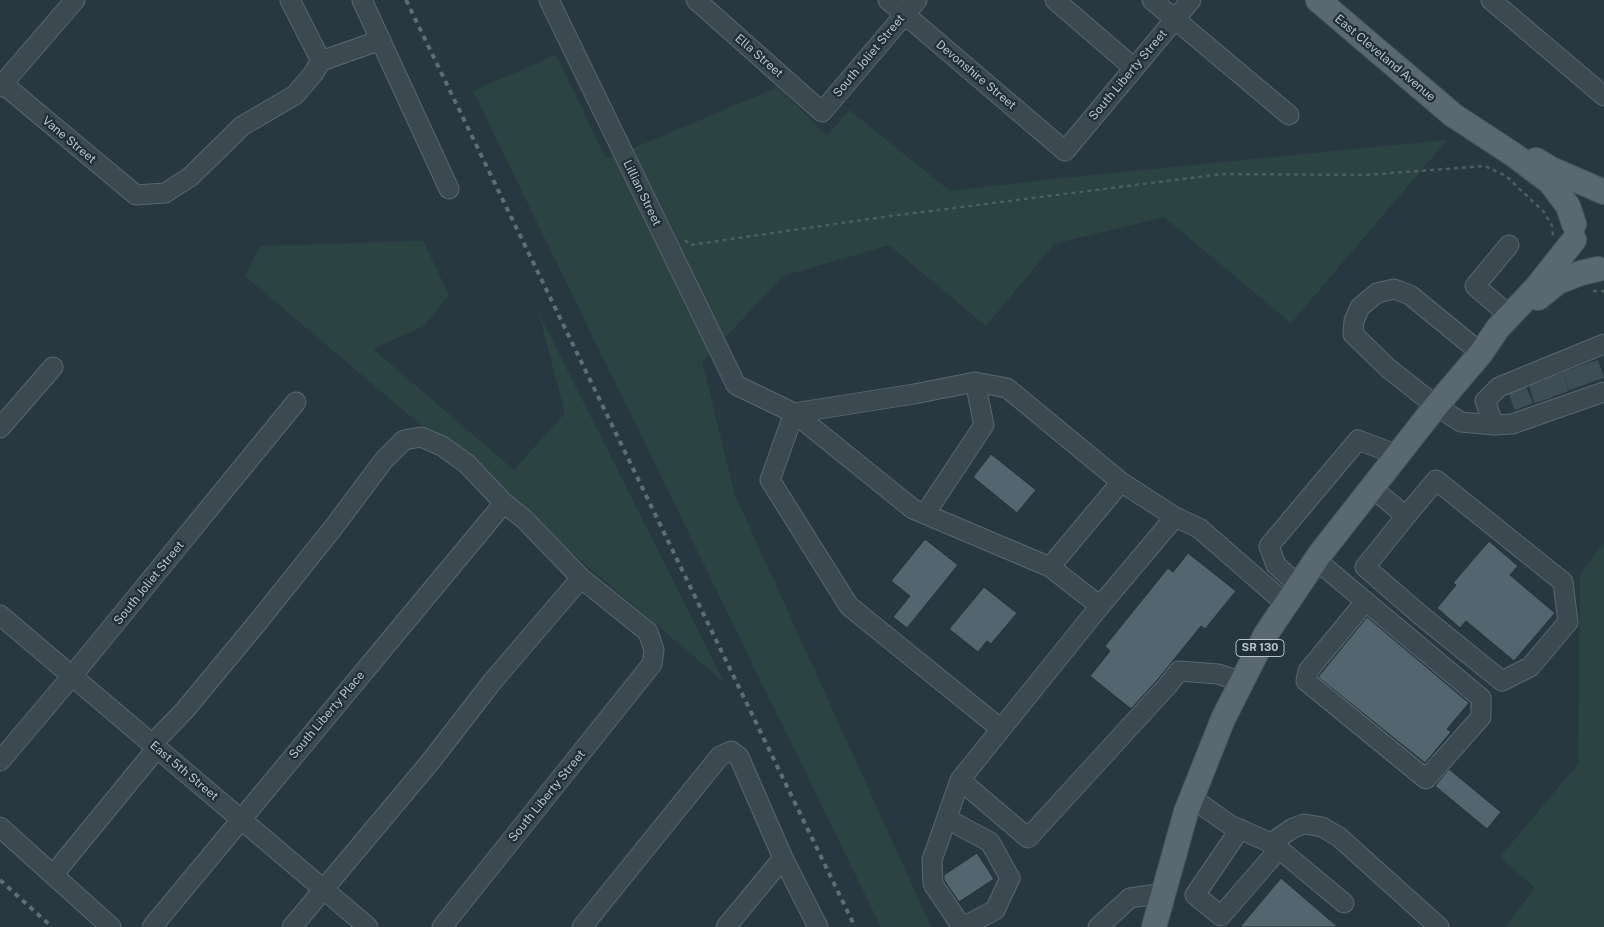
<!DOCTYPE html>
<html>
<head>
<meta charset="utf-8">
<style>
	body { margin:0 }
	canvas { display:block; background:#283841 }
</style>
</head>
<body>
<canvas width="1604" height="927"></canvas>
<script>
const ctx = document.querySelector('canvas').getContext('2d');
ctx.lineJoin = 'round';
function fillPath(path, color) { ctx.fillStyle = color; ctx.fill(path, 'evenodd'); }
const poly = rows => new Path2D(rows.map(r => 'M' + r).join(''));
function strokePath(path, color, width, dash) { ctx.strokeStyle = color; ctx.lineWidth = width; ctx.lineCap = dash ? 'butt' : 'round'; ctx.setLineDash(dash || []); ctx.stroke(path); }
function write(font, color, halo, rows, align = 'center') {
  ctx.font = font + ' "Public Sans",sans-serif'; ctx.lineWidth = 4.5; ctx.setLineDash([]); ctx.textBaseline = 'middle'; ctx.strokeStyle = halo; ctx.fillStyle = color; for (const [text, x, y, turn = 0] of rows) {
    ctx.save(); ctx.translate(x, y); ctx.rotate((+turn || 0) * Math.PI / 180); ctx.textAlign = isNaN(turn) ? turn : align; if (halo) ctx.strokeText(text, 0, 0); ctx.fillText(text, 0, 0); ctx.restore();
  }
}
fillPath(poly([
	[556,55,606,159,639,146,778,87,827,136,849,110,950,191,1062,178,1447,140,1291,323,1164,217,1054,244,986,326,889,245,783,276,702,362,735,495,931,927,881,927,473,91],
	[423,241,449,295,424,326,373,349,514,470,565,413,539,314,724,682,245,276,260,246],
	[1604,543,1604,927,1505,927,1535,888,1500,857,1578,764,1580,573]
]), '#2b4441');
const building = poly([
	[991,454,1036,490,1017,513,973,477,991,454],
	[925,539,958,565,907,628,893,617,910,596,891,581,925,539],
	[1489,541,1518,566,1510,575,1555,613,1514,661,1466,621,1460,628,1437,608,1456,585,1453,583,1489,541],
	[1188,553,1236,591,1205,629,1201,626,1159,678,1131,709,1090,676,1110,651,1105,646,1168,568,1173,572,1188,553],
	[984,587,1017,613,991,644,987,641,978,652,949,629,984,587],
	[1367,617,1469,703,1447,729,1451,732,1425,763,1318,677,1367,617],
	[1449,769,1501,812,1487,829,1435,786,1449,769],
	[977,853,994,879,959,902,944,880,944,875,977,853],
	[1281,878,1338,927,1240,927,1281,878]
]);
fillPath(building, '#53656e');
strokePath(building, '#233039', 1);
strokePath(poly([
	[1589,363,1596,384],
	[1572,369,1579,389],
	[1554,376,1561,397],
	[1538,382,1544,403],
	[1517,389,1525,410]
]), '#3e4d56', 19, [19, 9]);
const minor = poly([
	[290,0,321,61],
	[362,0,449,189],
	[549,0,736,385,794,413,914,394,975,382,1007,388,1121,482,1175,517,1199,528,1286,604],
	[696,0,822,112,917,0],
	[888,0,1065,151,1191,0],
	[1055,0,1134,68],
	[1152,0,1289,115],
	[1491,0,1604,96],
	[321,61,381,40],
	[3,84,136,195,165,193,190,177,242,126,295,95,313,74,321,61],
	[0,87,75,0],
	[1509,245,1475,286,1509,315],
	[1481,353,1410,295,1394,289,1377,293,1360,307,1354,321,1353,334,1388,368,1436,406,1461,422,1494,425,1512,424,1604,392],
	[1494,425,1485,401,1499,387,1604,344],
	[0,428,53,367],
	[1372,488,1406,516,1436,480,1563,582,1568,622,1530,667,1502,681,1424,618,1365,567,1406,516],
	[925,514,984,425,975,382],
	[1316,560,1481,698,1481,717,1426,779,1306,681,1308,671,1365,602],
	[1050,567,1121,482],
	[1299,586,1276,565,1269,546,1358,440,1398,455],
	[0,615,368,927],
	[1001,729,849,606,770,480,794,413,913,509,1050,567,1100,606,1175,517],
	[152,744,185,710,257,623,333,528,384,460,404,440,421,437,442,446,467,464,504,503,524,519,581,578,648,632,654,650,652,664,442,927],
	[0,761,72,676,296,402],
	[960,780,1028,838,1168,685,1179,671,1218,674,1242,682],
	[1192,798,1230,825,1271,843,1279,849,1221,916,1195,895,1240,829],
	[947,819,990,842,1010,878,995,910,963,927],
	[0,827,111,927],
	[1271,843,1293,828,1304,824,1322,827,1339,837,1439,927],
	[1279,849,1344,903],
	[53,875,157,748],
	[152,927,504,503],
	[292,927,431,761,492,682,581,578],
	[582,927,720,756,731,751,739,757,783,858,818,927],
	[726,927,783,858],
	[962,927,933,884,932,860,960,780,1100,606],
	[1098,927,1130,898,1163,893]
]);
const major = poly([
	[1318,0,1453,115,1514,155,1550,182,1568,206,1574,224],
	[1536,160,1551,169,1604,192],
	[1538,298,1558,282,1581,273,1598,269],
	[1154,927,1186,812,1223,719,1266,634,1320,554,1436,406,1481,353,1498,328,1536,288,1574,240]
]);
strokePath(minor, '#5a676f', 21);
strokePath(major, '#49555e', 26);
strokePath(poly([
	[685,240,690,245,890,216,1223,174,1365,175,1485,166,1506,176,1544,212,1552,226,1553,237],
	[1593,291,1604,291]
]), '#4a605e', 2.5, [4, 4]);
strokePath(minor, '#3c4951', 19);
strokePath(major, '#5a6971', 24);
strokePath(poly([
	[406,0,855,927],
	[0,880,52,927]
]), '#5e6e78', 4, [5, 5]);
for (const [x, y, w] of [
	[1260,648,48]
]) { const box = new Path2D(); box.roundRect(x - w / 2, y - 8.5, w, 17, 4); ctx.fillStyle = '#202e37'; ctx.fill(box); strokePath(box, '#b9c4cb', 1); }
write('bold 11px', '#b9c4cb', null, [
	["SR 130",1260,648]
]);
write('12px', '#b9c4cb', '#202e37', [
	["Ella Street",759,56,41],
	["South Joliet Street",869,56,-50],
	["East Cleveland Avenue",1385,58,40],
	["Devonshire Street",976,75,40],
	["South Liberty Street",1128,75,-50],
	["Vane Street",69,140,40],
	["Lillian Street",642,193,64],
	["South Joliet Street",149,583,-51],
	["South Liberty Place",327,715,-50],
	["East 5th Street",184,771,40],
	["South Liberty Street",547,796,-51]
]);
</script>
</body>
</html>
